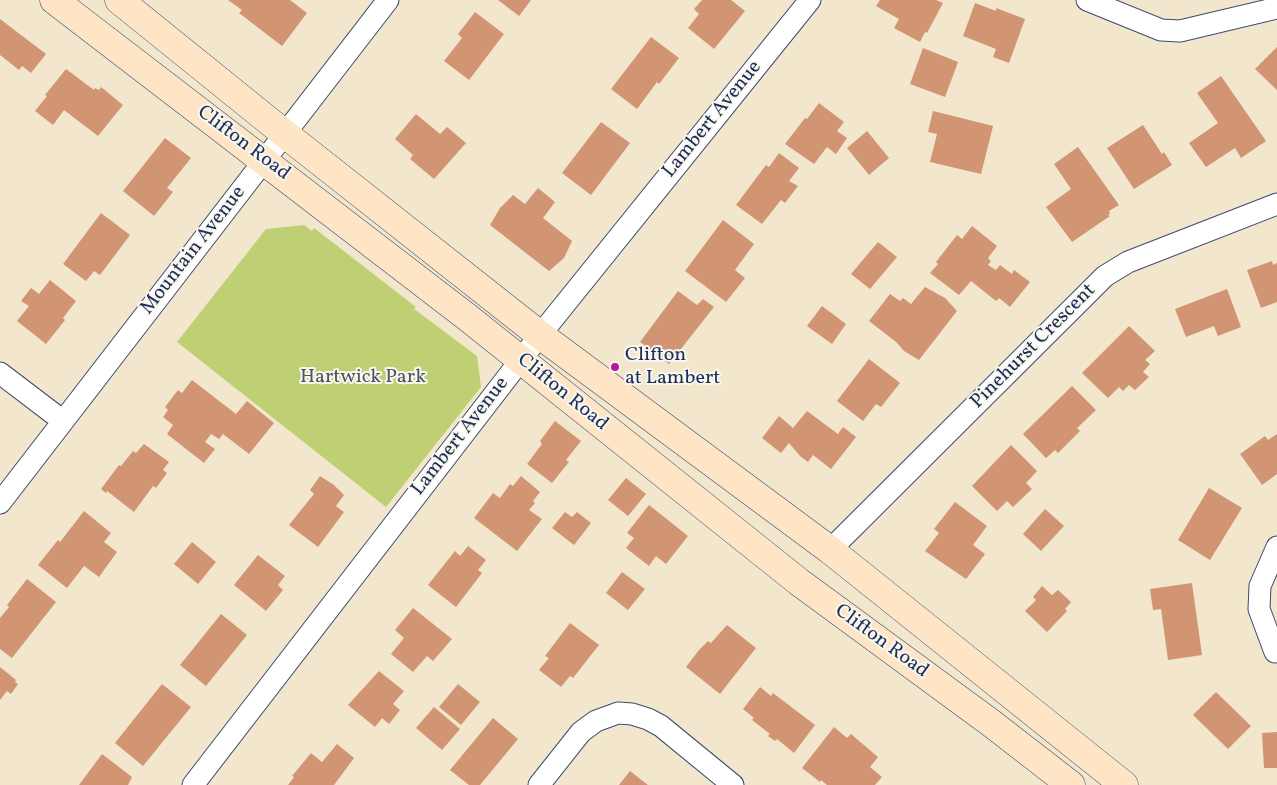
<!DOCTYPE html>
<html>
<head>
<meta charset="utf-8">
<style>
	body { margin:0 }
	canvas { display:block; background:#f2e6cc }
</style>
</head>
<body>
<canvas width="1277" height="785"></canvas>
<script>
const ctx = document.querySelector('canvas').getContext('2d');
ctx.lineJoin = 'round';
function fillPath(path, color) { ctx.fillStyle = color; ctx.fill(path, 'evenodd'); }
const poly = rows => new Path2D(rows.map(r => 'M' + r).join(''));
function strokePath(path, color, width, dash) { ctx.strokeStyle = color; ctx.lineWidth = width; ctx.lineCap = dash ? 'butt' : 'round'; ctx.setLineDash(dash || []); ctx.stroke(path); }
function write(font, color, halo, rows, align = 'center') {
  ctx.font = font + ' Vollkorn,serif'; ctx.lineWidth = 4; ctx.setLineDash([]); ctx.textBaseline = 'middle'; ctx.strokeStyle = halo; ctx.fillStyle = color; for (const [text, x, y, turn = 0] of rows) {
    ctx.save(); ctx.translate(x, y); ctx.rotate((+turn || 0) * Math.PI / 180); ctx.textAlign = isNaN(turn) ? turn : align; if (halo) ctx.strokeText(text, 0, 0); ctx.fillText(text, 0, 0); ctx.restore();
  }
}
fillPath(poly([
	[304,225,312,231,314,228,416,307,414,309,477,356,481,387,386,507,177,342,266,229]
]), '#bed073');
fillPath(poly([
	[228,0,290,0,307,13,282,46,239,13,242,10],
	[498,0,531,0,519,16],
	[702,0,731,0,745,11,714,49,688,28,699,14,694,9],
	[880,0,936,0,943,3,927,33,925,32,920,42,894,28,899,19,876,6],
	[975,3,996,11,996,8,1025,19,1009,63,993,57,996,49,963,36],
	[475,12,504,34,469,80,444,61,462,38,458,34],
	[0,19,46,54,31,73,22,66,19,70,0,55],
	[651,37,679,58,659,84,657,82,637,109,611,89],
	[1277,47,1277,90,1255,69],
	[923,48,958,62,945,97,910,84],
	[66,69,94,90,95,88,99,90,101,87,123,105,98,136,64,110,53,125,35,111,47,96,45,95],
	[1221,76,1266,141,1241,158,1235,148,1206,167,1189,143,1218,123,1197,93],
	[819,103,844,122,837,131,847,138,836,154,827,147,814,164,785,144,805,118,807,119],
	[933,111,993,126,981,174,930,162,937,134,928,132],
	[416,114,440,134,447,127,466,143,434,179,410,159,413,155,395,139],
	[601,122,630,143,591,195,562,173],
	[1143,125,1162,154,1164,152,1172,165,1134,189,1107,148],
	[867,131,889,158,869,175,847,148],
	[165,138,191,158,167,188,173,192,154,216,123,191],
	[1078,147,1119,205,1109,211,1110,214,1108,215,1110,216,1072,242,1046,207,1071,189,1054,164],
	[779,153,799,168,789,181,798,186,785,203,781,200,762,224,736,205,766,165,769,167],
	[538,188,555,202,543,218,572,241,564,258,549,271,490,225,500,208,513,195,525,204],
	[101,213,130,235,100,275,94,271,86,281,63,264],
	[723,220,754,244,735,270,745,278,726,302,685,271],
	[972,226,997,246,988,258,991,261,988,265,996,270,1000,265,1012,274,1014,270,1030,282,1010,307,999,298,996,301,971,281,959,295,930,273,938,264,936,262,957,235,962,239],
	[878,242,897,257,870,289,851,274],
	[1272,261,1273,265,1277,263,1277,302,1261,308,1247,270],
	[50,280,76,301,63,318,65,320,46,344,17,321,29,306,21,301,31,288,39,294],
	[925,287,945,298,957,311,919,360,904,351,896,342,869,321,890,294,900,301,903,298,911,304],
	[1227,289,1241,327,1218,336,1214,326,1186,337,1175,309],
	[678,291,697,305,703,299,714,307,669,364,640,342],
	[822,306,846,324,832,344,807,326],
	[1129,326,1155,351,1145,360,1150,364,1143,372,1149,377,1135,390,1129,385,1123,391,1119,387,1108,398,1082,373],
	[869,359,900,383,881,407,876,404,863,421,837,401],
	[192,380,236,414,247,401,274,423,249,454,223,434,219,439,211,434,205,442,215,449,204,463,167,434,173,425,163,417,168,410,165,407,178,390,182,393],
	[1072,386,1096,410,1077,428,1080,431,1058,453,1055,450,1046,458,1023,434],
	[807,411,838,434,843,427,856,437,831,469,813,455,808,462,800,456,789,443,781,453,762,438,779,416,793,428],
	[555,421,581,441,566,460,569,462,552,483,527,464,542,444,540,441],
	[1277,434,1277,474,1262,485,1240,454,1265,436,1268,440],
	[144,444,169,462,163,470,167,473,156,488,153,486,134,512,107,491,106,493,101,489,119,465,121,466,133,451,136,453],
	[1011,445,1037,471,1026,483,1032,489,1013,507,1007,501,997,511,972,486],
	[320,476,334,485,344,495,336,506,344,512,318,547,289,525,314,494,310,490],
	[521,476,540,492,533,501,535,503,529,510,542,519,517,551,474,518,493,493,500,498,510,484,513,486],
	[626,478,646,494,628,516,608,500],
	[1209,488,1242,508,1210,560,1178,540],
	[955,502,987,526,973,545,985,554,966,579,925,551,939,533,934,529],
	[649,505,688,536,666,564,656,556,649,566,626,548,634,538,627,533],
	[1045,509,1064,526,1041,551,1023,534],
	[84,511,111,533,104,542,117,552,99,577,84,566,67,588,38,565,58,540,60,542],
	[565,512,572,517,577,512,591,523,574,545,552,528],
	[192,542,216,562,198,584,174,564],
	[468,546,486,560,478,570,482,573,456,607,428,585,455,551,460,556],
	[258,555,285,576,278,585,283,590,266,611,234,585],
	[622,572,645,589,628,610,606,593],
	[27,579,56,602,12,658,0,649,0,618,9,607,7,605],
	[1192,583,1202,655,1168,660,1161,609,1153,610,1150,589],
	[1042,586,1052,595,1058,590,1071,602,1065,609,1067,611,1047,632,1025,611,1036,600,1033,597],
	[413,608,452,639,433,661,427,656,413,672,391,654,404,638,395,630],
	[221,614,247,635,206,686,180,665],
	[570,623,599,645,573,678,570,676,561,687,539,670,549,658,545,656],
	[727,625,756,648,720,694,686,667,699,650,708,641,711,643],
	[0,667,16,680,15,682,18,684,11,694,7,691,0,700],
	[379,671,404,691,393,704,400,710,389,724,382,718,375,727,348,705],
	[162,684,191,707,143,766,115,743],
	[458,684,480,702,461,725,439,707],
	[760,687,771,696,773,693,815,725,794,753,777,739,775,741,768,736,770,734,752,720,754,718,743,709],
	[1216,692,1251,726,1228,749,1193,715],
	[434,707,460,729,442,750,416,728],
	[493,718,518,739,480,785,469,785,450,770],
	[834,727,847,738,851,734,878,757,870,767,882,777,875,785,827,785,821,780,820,782,802,768],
	[1277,732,1277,768,1264,768,1262,733],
	[337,744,354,758,334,785,288,785,294,777,292,776,311,753,322,762],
	[102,754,132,777,128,785,79,785],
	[630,771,648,785,619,785]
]), '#d19574');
const street = poly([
	[1087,0,1161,30,1180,31,1277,8],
	[0,373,63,421],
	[0,503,388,0],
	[830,550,1105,276,1128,262,1277,204],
	[1275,652,1259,609,1260,586,1277,547],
	[193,785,540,335,810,0],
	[539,785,581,732,596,721,618,713,632,714,648,719,661,726,733,785]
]);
const secondary = poly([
	[54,0,467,317,799,582,991,723,1071,785],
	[119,0,285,134,540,335,830,550,1124,785]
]);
strokePath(street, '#3b4a6e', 23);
strokePath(secondary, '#3b4a6e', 29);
strokePath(street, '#fff', 21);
strokePath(secondary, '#fde5c5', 28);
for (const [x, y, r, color] of [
	[615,367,5,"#b5179e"]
]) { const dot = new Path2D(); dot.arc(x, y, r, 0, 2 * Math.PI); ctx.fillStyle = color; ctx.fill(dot); strokePath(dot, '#fbf7ec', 2); }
write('20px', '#1b2f5e', '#fbf7ec', [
	["Lambert Avenue",713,120,-51],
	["Clifton Road",243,144,37],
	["Mountain Avenue",194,251,-52],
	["Pinehurst Crescent",1034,347,-45],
	["Clifton Road",562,393,39],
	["Lambert Avenue",461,437,-52],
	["Clifton Road",881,642,36]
]);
write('20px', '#1b2f5e', '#fbf7ec', [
	["Clifton",625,356],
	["at Lambert",625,379]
], 'left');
write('20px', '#445763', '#fbf7ec', [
	["Hartwick Park",363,378]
]);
</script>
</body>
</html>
